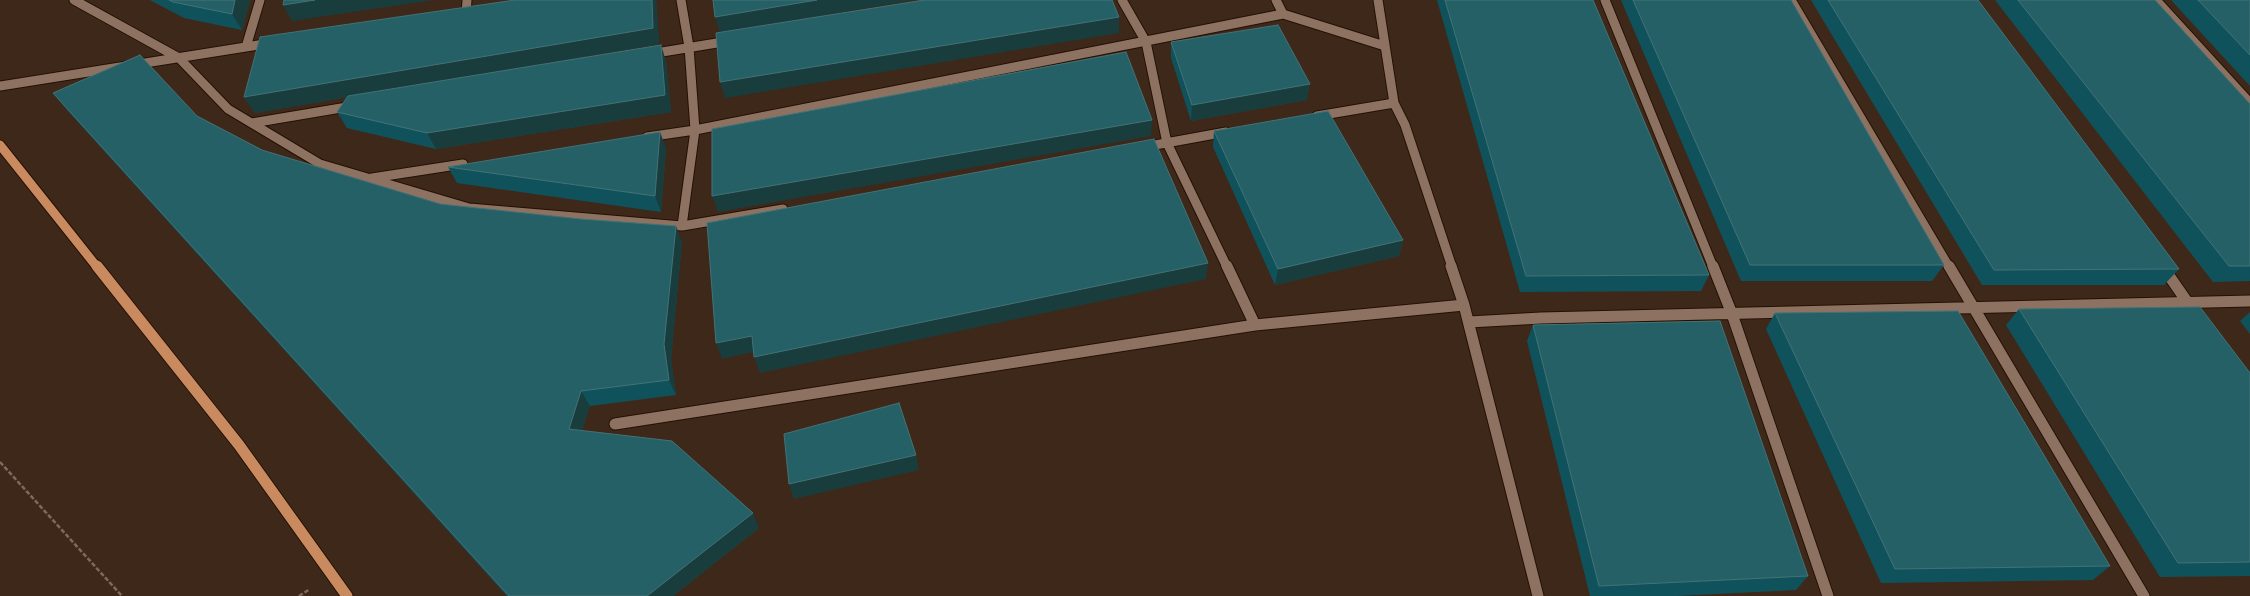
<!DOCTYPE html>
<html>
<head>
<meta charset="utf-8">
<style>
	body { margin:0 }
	canvas { display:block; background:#3e2819 }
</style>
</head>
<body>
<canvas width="2250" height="596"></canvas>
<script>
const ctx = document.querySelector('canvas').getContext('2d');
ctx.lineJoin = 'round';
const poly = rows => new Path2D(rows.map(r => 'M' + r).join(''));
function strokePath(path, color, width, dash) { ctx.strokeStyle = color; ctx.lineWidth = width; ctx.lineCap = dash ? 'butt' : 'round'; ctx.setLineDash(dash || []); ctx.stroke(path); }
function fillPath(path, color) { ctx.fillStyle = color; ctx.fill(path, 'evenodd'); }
const minorFar1 = poly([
	[74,0,179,58,228,109,320,164,469,208,682,226,783,209],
	[681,0,689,47,695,130,682,226],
	[1122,0,1146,42,1167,143,1227,267],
	[1276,0,1283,14],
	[1378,0,1394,103,1405,125,1452,267],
	[1605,0,1713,267],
	[1791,0,1949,267],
	[2156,0,2250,103],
	[466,14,467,0],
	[246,47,260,0],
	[650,54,729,41],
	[0,86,271,43],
	[1317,116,1394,103],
	[252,123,353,106],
	[647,137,695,130,1283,14,1385,46],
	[1144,147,1226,132],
	[372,178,463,164]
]);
const minor = poly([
	[1227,266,1255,325],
	[1451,266,1464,305,1538,596],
	[1713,266,1732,314,1828,596],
	[1949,266,2144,596],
	[2163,267,2190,306],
	[1469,322,1541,318,2250,301],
	[615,424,1255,325,1464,305]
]);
const majorFar1 = poly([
	[0,145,97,267]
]);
const major = poly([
	[97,266,239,445,347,596]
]);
strokePath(minorFar1, '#241003', 11);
strokePath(minor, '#241003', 13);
strokePath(majorFar1, '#241003', 11);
strokePath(major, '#241003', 13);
strokePath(poly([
	[0,462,122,596],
	[299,596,310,589]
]), '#7d6a5d', 2.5, [4.5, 2]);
strokePath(minorFar1, '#8d7262', 9);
strokePath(minor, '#8d7262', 11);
strokePath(majorFar1, '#ca8a60', 9);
strokePath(major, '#ca8a60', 11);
fillPath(poly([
	[150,0,250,0,242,30,184,18],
	[515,0,656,0,659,44,447,80,666,61,671,112,436,149,347,128,337,112,348,97,255,113,244,97],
	[1437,0,1593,0,1709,275,1701,291,1520,292],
	[1621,0,1791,0,1944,265,1932,281,1741,281],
	[1811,0,1978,0,2179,269,2164,285,1982,285],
	[1995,0,2155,0,2250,104,2250,281,2213,282],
	[2171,0,2250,0,2250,86],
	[1171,42,1307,100,1191,121,1171,58],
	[53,93,197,116,262,150,440,204,682,242,671,359,676,395,590,406,582,430,759,528,673,596,507,596,67,110],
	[1214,131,1403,240,1399,256,1275,285,1213,147],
	[666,148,661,212,457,183,448,167],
	[2019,309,2250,373,2250,576,2160,577,2006,325],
	[2250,312,2250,334,2240,321],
	[1775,313,2110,566,2093,580,1881,583,1766,329],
	[1533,325,1808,576,1796,590,1677,596,1590,596,1527,341]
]), '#10525b');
fillPath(poly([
	[235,0,250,0,242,30,232,14],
	[315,0,434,0,292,21,283,5],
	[652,0,656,0,659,44,255,113,244,97],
	[817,0,914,0,720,33,715,17],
	[1119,17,1119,33,725,98,720,82],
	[661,45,666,61,671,112,436,149,427,133],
	[1310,84,1307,100,1191,121,1192,105],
	[1152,120,1151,136,718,212,712,196],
	[660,132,666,148,661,212,655,196],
	[676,226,682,242,671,359,676,395,669,380,664,344],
	[1403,240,1399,256,1275,285,1278,269],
	[1208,263,1206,279,760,373,754,357],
	[752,336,758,351,722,359,716,343],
	[581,391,590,406,578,444,569,429],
	[916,455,919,470,794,499,789,484],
	[753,513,759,528,673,596,647,596]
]), '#193c3c');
const building = poly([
	[169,0,235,0,232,14,173,2,169,0],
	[284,0,315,0,283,5,284,0],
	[515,0,652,0,653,28,244,97,260,37,515,0],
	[713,0,817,0,715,17,713,0],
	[924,0,1112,0,1119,17,720,82,716,33,924,0],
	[1445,0,1593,0,1709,275,1526,276,1445,0],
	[1633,0,1791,0,1944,265,1750,265,1633,0],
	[1828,0,1978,0,2179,269,1994,270,1828,0],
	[2018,0,2155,0,2250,104,2250,266,2229,266,2018,0],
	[2198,0,2250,0,2250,55,2198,0],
	[1278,25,1310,84,1192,105,1171,42,1278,25],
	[661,45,665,95,427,133,337,112,348,96,661,45],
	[1126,52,1152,120,712,196,712,129,1126,52],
	[140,55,197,116,262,150,440,204,581,219,676,226,664,344,669,380,581,391,569,429,672,441,753,513,647,596,509,596,53,93,140,55],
	[1328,111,1403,240,1278,269,1214,131,1328,111],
	[660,132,655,196,448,167,660,132],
	[1154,139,1208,263,754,357,752,336,716,343,707,223,1154,139],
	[2200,307,2250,373,2250,562,2178,563,2019,309,2200,307],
	[1958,311,2110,566,1895,569,1775,313,1958,311],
	[1720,321,1808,576,1599,586,1533,325,1720,321],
	[899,403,916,455,789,484,784,434,899,403]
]);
fillPath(building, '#266067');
strokePath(building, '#437276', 1);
</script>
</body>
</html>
